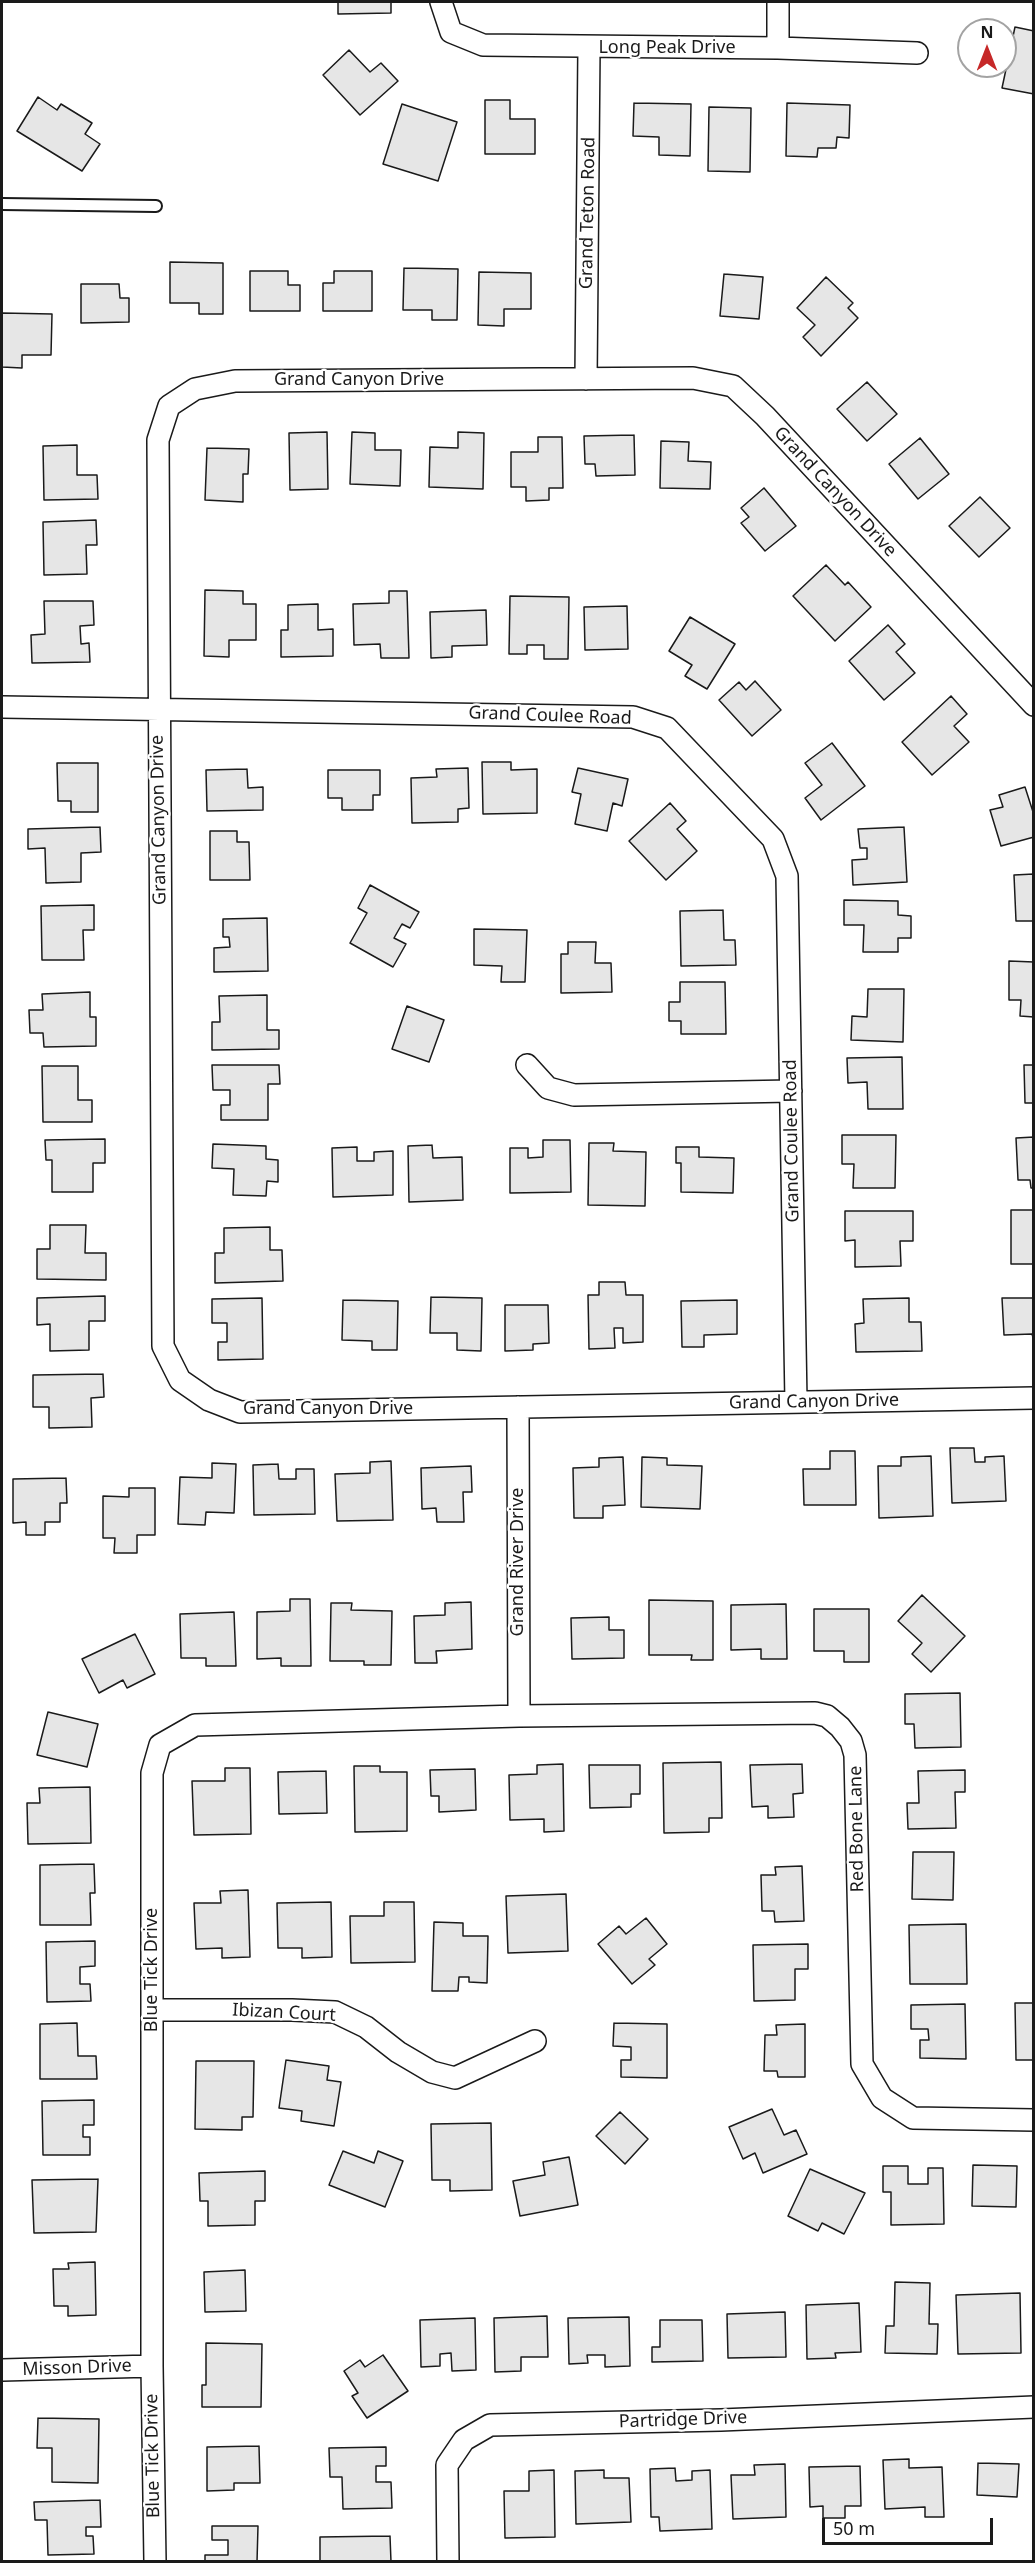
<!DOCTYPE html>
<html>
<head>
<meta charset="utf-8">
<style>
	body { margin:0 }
	#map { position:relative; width:1035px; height:2563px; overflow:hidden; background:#fff; font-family:"Noto Sans",sans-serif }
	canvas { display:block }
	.frame { position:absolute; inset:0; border:3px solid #1a1a1a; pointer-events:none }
	.north { position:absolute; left:957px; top:18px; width:60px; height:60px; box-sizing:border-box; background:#fff; border:2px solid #a3a3a3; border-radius:50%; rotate:0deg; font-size:16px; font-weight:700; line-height:24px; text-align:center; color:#1a1a1a }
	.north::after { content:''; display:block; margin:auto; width:21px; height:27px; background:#c62828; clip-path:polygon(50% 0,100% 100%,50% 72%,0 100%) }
	.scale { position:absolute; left:822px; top:2518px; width:171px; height:27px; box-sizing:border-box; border:3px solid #1a1a1a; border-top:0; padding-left:8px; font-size:18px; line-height:21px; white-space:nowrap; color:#1a1a1a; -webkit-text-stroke:4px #fff; paint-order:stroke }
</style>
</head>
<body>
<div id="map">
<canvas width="1035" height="2563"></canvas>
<div class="frame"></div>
<div class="north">N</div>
<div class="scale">50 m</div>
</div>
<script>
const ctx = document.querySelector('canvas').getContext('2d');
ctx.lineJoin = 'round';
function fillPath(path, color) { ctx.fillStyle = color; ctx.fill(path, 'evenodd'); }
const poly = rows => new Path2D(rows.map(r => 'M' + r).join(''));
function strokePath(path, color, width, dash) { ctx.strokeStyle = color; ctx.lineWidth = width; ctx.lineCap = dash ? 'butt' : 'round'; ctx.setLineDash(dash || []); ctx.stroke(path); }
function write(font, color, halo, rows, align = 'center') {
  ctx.font = font + ' "Noto Sans",sans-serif'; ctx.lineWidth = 4.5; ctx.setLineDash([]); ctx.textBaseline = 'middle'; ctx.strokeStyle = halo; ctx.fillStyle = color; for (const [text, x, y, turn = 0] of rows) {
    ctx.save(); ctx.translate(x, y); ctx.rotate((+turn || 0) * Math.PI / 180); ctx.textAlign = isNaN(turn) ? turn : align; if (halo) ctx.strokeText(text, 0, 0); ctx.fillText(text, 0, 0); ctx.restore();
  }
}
const building = poly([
	[338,2,391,2,391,13,338,14,338,2],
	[1015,27,1034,31,1034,94,1002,88,1015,27],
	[349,50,370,72,381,63,398,81,360,115,323,75,349,50],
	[38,97,57,110,61,104,92,123,85,134,100,144,82,171,17,131,38,97],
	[485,100,510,100,510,119,535,119,535,154,485,154,485,100],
	[634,103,691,104,690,156,659,155,659,137,633,136,634,103],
	[787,103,850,105,849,138,837,137,836,148,818,148,817,157,786,156,787,103],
	[402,104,457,122,438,181,383,164,402,104],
	[709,107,751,108,750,172,708,171,709,107],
	[170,262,223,263,223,314,199,314,199,303,170,303,170,262],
	[404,268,458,269,457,320,432,320,432,310,403,310,404,268],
	[250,271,288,271,288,285,300,285,300,311,250,311,250,271],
	[334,271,372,271,372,311,323,311,323,283,334,283,334,271],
	[479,272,531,273,531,309,504,309,504,326,478,325,479,272],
	[724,274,763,277,759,319,720,316,724,274],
	[826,277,853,303,848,308,858,318,821,356,803,337,815,325,797,308,826,277],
	[81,284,119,284,120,298,129,298,129,322,81,323,81,284],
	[2,313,52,314,51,355,22,355,22,368,2,367,2,313],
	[867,382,897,414,867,441,837,409,867,382],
	[327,432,328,489,290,490,289,433,327,432],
	[352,432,375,433,375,450,401,450,400,486,350,484,352,432],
	[458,432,484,433,483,489,429,487,430,447,458,448,458,432],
	[634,435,635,475,596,476,595,464,585,464,584,436,634,435],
	[538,437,562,437,563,488,549,488,549,500,526,501,526,487,511,487,511,452,538,452,538,437],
	[920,438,949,474,918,499,889,464,920,438],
	[661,441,689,442,688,461,711,462,710,489,660,488,661,441],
	[77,445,77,475,97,475,98,499,44,500,43,446,77,445],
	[207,448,249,449,248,474,243,474,243,502,205,500,207,448],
	[764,488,796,526,765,551,741,523,749,517,741,508,764,488],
	[980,497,1010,528,979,557,949,526,980,497],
	[96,520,97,545,86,545,87,574,44,575,43,522,96,520],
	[826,565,845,585,848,582,871,607,835,641,793,596,826,565],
	[205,590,243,591,243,604,256,604,256,640,229,640,229,657,204,656,205,590],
	[389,591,407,591,409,658,381,658,380,644,354,645,353,604,389,603,389,591],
	[510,596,569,597,568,659,544,659,544,645,527,645,527,654,509,654,510,596],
	[44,601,93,601,94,625,80,626,81,644,89,643,90,662,32,663,31,635,45,634,44,601],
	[318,604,318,630,333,629,333,656,281,657,281,630,288,630,288,605,318,604],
	[627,606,628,649,585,650,584,607,627,606],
	[486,610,487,645,452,646,452,657,431,658,430,612,486,610],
	[690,617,735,644,707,689,685,676,692,665,669,651,690,617],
	[888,625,905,644,896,652,915,673,884,700,849,661,888,625],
	[755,681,781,710,752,736,719,700,739,682,746,690,755,681],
	[951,696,967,714,954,726,969,742,932,775,902,742,951,696],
	[832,743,865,786,821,820,805,798,822,785,805,763,832,743],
	[482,762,511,762,511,770,537,769,537,813,483,814,482,762],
	[57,763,98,763,98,812,71,812,71,801,58,801,57,763],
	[468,768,469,808,458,809,458,822,412,823,411,778,437,777,436,769,468,768],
	[578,768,628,779,622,806,613,803,607,831,575,824,581,794,572,792,578,768],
	[247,769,248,788,263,787,263,810,207,811,206,770,247,769],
	[328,770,380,770,380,795,373,795,373,810,342,810,342,798,328,798,328,770],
	[1025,787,1034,815,1034,837,1001,846,990,810,1003,807,999,795,1025,787],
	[670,803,686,821,677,829,697,851,666,880,629,841,670,803],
	[100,827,101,852,81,853,81,882,46,883,45,848,28,849,28,829,100,827],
	[904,827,907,882,853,885,852,860,867,859,867,848,860,848,858,829,904,827],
	[210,831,237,831,237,842,249,842,250,880,210,880,210,831],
	[1034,874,1034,921,1016,921,1014,875,1034,874],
	[370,885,419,912,410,928,402,924,394,938,406,944,393,967,350,943,367,913,358,908,370,885],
	[844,900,898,901,898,915,911,916,911,938,898,938,898,952,863,952,864,925,844,925,844,900],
	[94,905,94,930,83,930,84,960,42,960,41,906,94,905],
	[723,910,724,940,735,940,736,965,681,966,680,911,723,910],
	[267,918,268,971,214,972,214,948,230,947,229,937,223,937,223,919,267,918],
	[474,929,527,930,525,982,501,982,502,966,474,965,474,929],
	[568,942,596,942,595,963,611,963,612,992,561,993,561,954,568,954,568,942],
	[1009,961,1034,962,1034,1017,1020,1016,1021,1000,1009,1000,1009,961],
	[680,982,725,982,726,1034,681,1034,681,1021,669,1021,669,1002,680,1002,680,982],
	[868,989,904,989,903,1042,851,1040,852,1016,867,1017,868,989],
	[90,992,90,1017,96,1017,96,1046,44,1047,43,1033,30,1033,29,1010,43,1010,42,994,90,992],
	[267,995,267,1030,279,1030,279,1049,212,1050,212,1022,220,1022,219,996,267,995],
	[407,1006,444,1020,429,1062,392,1049,407,1006],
	[902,1057,903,1109,868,1109,867,1082,848,1083,847,1058,902,1057],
	[212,1065,279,1065,280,1084,268,1084,268,1120,221,1120,221,1105,230,1105,230,1090,213,1090,212,1065],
	[1024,1065,1034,1065,1034,1103,1025,1103,1024,1065],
	[42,1066,78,1066,78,1100,92,1100,92,1122,43,1122,42,1066],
	[842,1135,896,1135,895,1188,853,1188,854,1164,842,1164,842,1135],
	[1034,1137,1034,1188,1031,1188,1030,1180,1018,1180,1016,1138,1034,1137],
	[105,1139,105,1163,93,1163,93,1192,52,1192,52,1160,46,1160,45,1140,105,1139],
	[543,1140,570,1140,571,1192,510,1193,510,1148,528,1148,528,1158,543,1157,543,1140],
	[589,1143,614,1143,613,1151,646,1152,645,1206,588,1205,589,1143],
	[213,1144,266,1146,266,1159,278,1160,278,1182,267,1181,266,1196,233,1195,234,1169,212,1168,213,1144],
	[432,1145,433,1158,462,1157,463,1200,409,1202,408,1146,432,1145],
	[357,1147,357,1161,374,1161,374,1152,393,1151,393,1195,333,1197,332,1148,357,1147],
	[676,1147,699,1147,699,1157,734,1158,733,1193,681,1192,681,1163,676,1163,676,1147],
	[1011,1210,1034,1210,1034,1264,1011,1264,1011,1210],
	[845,1211,913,1211,913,1241,900,1241,901,1266,855,1267,855,1240,845,1241,845,1211],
	[50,1225,86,1225,85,1253,106,1253,106,1280,37,1279,37,1249,50,1249,50,1225],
	[270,1227,270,1250,282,1250,283,1281,215,1283,215,1253,224,1253,224,1228,270,1227],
	[599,1282,625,1282,626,1295,643,1295,643,1342,623,1343,623,1328,614,1328,615,1348,589,1349,588,1295,599,1295,599,1282],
	[1033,1288,1034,1288,1034,1341,1032,1334,1004,1335,1002,1298,1033,1298,1033,1288],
	[105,1296,105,1321,89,1321,89,1350,50,1351,50,1324,37,1325,37,1298,105,1296],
	[431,1297,482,1298,481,1351,457,1350,457,1333,430,1333,431,1297],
	[262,1298,263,1359,218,1360,218,1342,227,1342,227,1323,212,1323,212,1299,262,1298],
	[909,1298,909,1322,921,1322,922,1351,856,1352,855,1324,864,1323,863,1299,909,1298],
	[343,1300,398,1301,397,1350,372,1350,372,1341,342,1340,343,1300],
	[737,1300,737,1334,704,1335,704,1347,682,1347,681,1301,737,1300],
	[505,1305,548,1305,549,1343,533,1344,533,1350,505,1351,505,1305],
	[103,1374,104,1397,91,1398,92,1427,49,1428,49,1407,33,1407,33,1375,103,1374],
	[950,1448,974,1448,975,1462,985,1462,985,1457,1004,1456,1006,1501,952,1503,950,1448],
	[830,1451,855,1451,856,1505,804,1505,803,1469,830,1469,830,1451],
	[931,1456,933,1516,879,1518,878,1466,901,1466,901,1457,931,1456],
	[623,1457,625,1505,603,1506,603,1518,574,1518,573,1468,599,1467,599,1458,623,1457],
	[642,1457,667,1458,667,1465,702,1466,700,1509,641,1507,642,1457],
	[391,1461,393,1520,337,1521,335,1474,370,1473,370,1462,391,1461],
	[212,1463,236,1464,234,1513,206,1512,205,1525,178,1524,180,1477,212,1478,212,1463],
	[278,1464,279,1479,296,1479,296,1469,314,1469,315,1514,254,1515,253,1465,278,1464],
	[471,1466,472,1492,463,1492,464,1522,437,1522,436,1508,422,1509,421,1468,471,1466],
	[66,1478,67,1503,60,1503,60,1522,45,1522,45,1535,26,1535,26,1522,13,1523,13,1479,66,1478],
	[129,1488,155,1488,155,1535,137,1535,137,1553,114,1553,115,1538,103,1538,103,1496,129,1497,129,1488],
	[922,1595,965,1636,931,1672,912,1654,922,1643,898,1621,922,1595],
	[290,1599,310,1599,311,1666,281,1666,281,1658,257,1659,257,1612,290,1611,290,1599],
	[649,1600,713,1601,713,1660,691,1660,692,1655,649,1655,649,1600],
	[471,1602,472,1649,436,1651,437,1663,415,1663,414,1616,445,1615,445,1603,471,1602],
	[331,1603,352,1603,351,1610,392,1611,391,1665,364,1665,364,1661,330,1661,331,1603],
	[786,1604,787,1659,761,1659,761,1649,731,1650,731,1605,786,1604],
	[814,1609,869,1609,869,1662,844,1662,844,1651,814,1651,814,1609],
	[234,1612,236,1666,206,1666,206,1658,181,1658,180,1614,234,1612],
	[609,1617,609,1630,624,1630,624,1658,572,1659,571,1618,609,1617],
	[135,1634,155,1674,127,1688,123,1680,99,1693,82,1659,135,1634],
	[960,1693,961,1747,915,1748,914,1724,905,1724,905,1694,960,1693],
	[48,1712,98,1724,87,1767,37,1755,48,1712],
	[721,1762,722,1818,709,1818,709,1832,664,1833,663,1763,721,1762],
	[563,1764,564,1831,544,1832,544,1819,510,1820,509,1775,537,1774,537,1765,563,1764],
	[802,1764,803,1793,793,1794,794,1817,768,1818,768,1806,752,1807,750,1765,802,1764],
	[589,1765,640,1765,640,1794,631,1794,631,1807,590,1808,589,1765],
	[354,1766,380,1766,380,1772,407,1772,407,1831,355,1832,354,1766],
	[225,1768,250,1768,251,1834,194,1835,192,1781,225,1781,225,1768],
	[475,1769,476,1810,439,1812,439,1796,431,1796,430,1770,475,1769],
	[965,1770,965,1792,955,1792,956,1828,908,1829,907,1803,919,1803,918,1771,965,1770],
	[326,1771,327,1813,279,1814,278,1772,326,1771],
	[90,1787,91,1843,28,1844,27,1803,40,1803,39,1788,90,1787],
	[913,1852,954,1852,953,1900,912,1899,913,1852],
	[94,1864,95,1893,90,1893,91,1925,40,1925,40,1865,94,1864],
	[802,1866,804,1921,775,1922,774,1911,762,1911,761,1875,776,1875,775,1867,802,1866],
	[248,1890,250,1957,222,1958,222,1948,196,1949,194,1903,221,1903,220,1891,248,1890],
	[566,1894,568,1951,508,1953,506,1896,566,1894],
	[331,1902,332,1957,302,1958,302,1948,278,1948,277,1903,331,1902],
	[384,1902,414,1902,415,1962,351,1963,350,1916,384,1916,384,1902],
	[646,1918,667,1944,649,1959,655,1965,632,1984,598,1944,619,1926,626,1934,646,1918],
	[434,1922,463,1923,463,1936,488,1936,487,1983,469,1982,469,1977,459,1977,458,1991,432,1991,434,1922],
	[966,1924,967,1984,910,1984,909,1925,966,1924],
	[95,1941,95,1966,80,1967,80,1984,90,1984,91,2001,47,2002,46,1942,95,1941],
	[808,1944,808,1969,795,1969,795,2000,754,2001,753,1945,808,1944],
	[1015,2003,1034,2003,1034,2060,1016,2060,1015,2003],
	[965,2004,966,2059,920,2058,920,2040,929,2040,928,2029,911,2029,911,2005,965,2004],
	[77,2023,78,2056,96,2056,97,2079,40,2079,40,2024,77,2023],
	[614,2023,667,2024,667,2078,621,2077,621,2060,631,2060,631,2047,613,2046,614,2023],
	[805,2024,805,2077,778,2077,777,2071,764,2071,765,2035,777,2035,776,2025,805,2024],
	[286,2060,329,2066,327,2080,341,2082,334,2126,301,2121,302,2111,279,2108,286,2060],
	[196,2061,254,2061,253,2117,242,2117,242,2130,195,2129,196,2061],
	[94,2100,94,2125,83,2125,83,2137,90,2137,90,2155,43,2155,42,2101,94,2100],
	[772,2109,784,2135,796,2130,807,2154,763,2173,755,2153,743,2159,729,2127,772,2109],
	[620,2112,648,2139,625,2164,596,2136,620,2112],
	[491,2123,492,2190,450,2191,450,2180,432,2180,431,2124,491,2123],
	[343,2151,374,2163,378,2151,403,2161,385,2207,329,2185,343,2151],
	[569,2157,578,2205,520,2216,513,2181,545,2175,543,2162,569,2157],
	[973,2165,1017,2166,1016,2207,972,2206,973,2165],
	[883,2166,908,2166,908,2184,928,2184,928,2168,943,2168,944,2224,891,2225,891,2192,883,2192,883,2166],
	[810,2169,865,2193,844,2234,822,2223,818,2231,788,2216,810,2169],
	[265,2171,265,2201,255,2201,255,2225,208,2226,208,2201,200,2201,199,2173,265,2171],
	[98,2179,96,2232,34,2233,32,2180,98,2179],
	[95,2262,96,2315,68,2316,68,2306,54,2306,53,2269,69,2269,68,2263,95,2262],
	[245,2270,246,2311,205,2312,204,2272,245,2270],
	[895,2282,930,2283,929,2324,938,2324,937,2354,885,2353,886,2326,894,2326,895,2282],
	[1020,2293,1021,2353,958,2354,956,2295,1020,2293],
	[859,2303,861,2352,835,2353,836,2358,807,2359,806,2305,859,2303],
	[785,2312,786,2357,728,2358,727,2314,785,2312],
	[547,2316,548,2357,521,2357,521,2371,495,2372,494,2318,547,2316],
	[629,2317,630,2366,605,2367,605,2355,587,2355,588,2363,569,2364,568,2318,629,2317],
	[475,2318,476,2370,452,2371,451,2353,440,2354,440,2366,421,2367,420,2320,475,2318],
	[660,2320,702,2320,703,2361,652,2362,652,2347,660,2347,660,2320],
	[206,2343,262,2344,261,2407,202,2407,202,2385,206,2385,206,2343],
	[383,2355,408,2391,367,2418,352,2396,358,2393,344,2371,360,2360,365,2367,383,2355],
	[38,2418,99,2419,98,2483,52,2482,52,2448,37,2448,38,2418],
	[259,2446,260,2483,234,2483,234,2490,207,2491,207,2447,259,2446],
	[386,2447,386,2466,376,2466,376,2482,391,2482,392,2508,343,2509,342,2477,330,2477,329,2448,386,2447],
	[909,2459,909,2468,942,2467,944,2517,925,2517,925,2507,885,2509,883,2460,909,2459],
	[978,2463,1019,2464,1017,2497,977,2495,978,2463],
	[785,2464,786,2517,733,2519,731,2475,755,2475,754,2465,785,2464],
	[860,2466,861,2506,845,2506,845,2518,823,2518,823,2506,810,2507,809,2467,860,2466],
	[675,2468,676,2481,692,2480,692,2471,710,2470,712,2529,660,2531,659,2517,651,2517,650,2469,675,2468],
	[554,2470,555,2537,505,2538,504,2491,529,2491,529,2471,554,2470],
	[604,2470,604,2478,629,2478,631,2522,576,2524,575,2471,604,2470],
	[100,2500,101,2527,86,2527,86,2536,93,2536,94,2554,48,2555,47,2520,35,2520,34,2502,100,2500],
	[212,2526,258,2526,257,2562,205,2562,205,2555,228,2555,228,2540,212,2540,212,2526],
	[390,2536,391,2562,320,2562,320,2537,390,2536]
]);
fillPath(building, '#e6e6e6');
strokePath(building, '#1a1a1a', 1.5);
const service = poly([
	[2,204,156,206]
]);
const minor = poly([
	[441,2,451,32,483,45,778,48,917,53],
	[778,2,778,48],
	[586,379,589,47],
	[1034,705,765,416,733,386,693,378,235,381,195,389,169,406,158,440,163,1346,180,1380,209,1400,240,1412,1034,1398],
	[2,707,633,717,667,728,773,839,787,876,796,1402],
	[527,1065,548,1088,574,1095,791,1091],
	[518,1407,519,1716],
	[152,2010,292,2010,335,2012,366,2027,398,2052,432,2072,455,2078,535,2041],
	[2,2370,152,2366],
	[155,2562,152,2366,152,1773,160,1745,195,1725,519,1716,815,1713,827,1716,840,1727,851,1741,855,1755,862,2064,882,2098,913,2118,1034,2120],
	[448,2562,447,2465,464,2440,490,2425,721,2420,1034,2407]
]);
strokePath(service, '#1a1a1a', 14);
strokePath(minor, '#1a1a1a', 24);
strokePath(service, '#fff', 10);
strokePath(minor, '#fff', 21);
write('18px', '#1a1a1a', '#fff', [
	["Long Peak Drive",667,48],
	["Grand Teton Road",588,213,-89],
	["Grand Canyon Drive",359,380],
	["Grand Canyon Drive",835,492,47],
	["Grand Coulee Road",550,716,2],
	["Grand Canyon Drive",159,820,-91],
	["Grand Coulee Road",792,1141,-91],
	["Grand Canyon Drive",814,1402,-1],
	["Grand Canyon Drive",328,1409],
	["Grand River Drive",518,1562,-90],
	["Red Bone Lane",857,1829,-91],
	["Blue Tick Drive",152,1970,-90],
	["Ibizan Court",284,2013,3],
	["Misson Drive",77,2368,-2],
	["Partridge Drive",683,2420,-2],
	["Blue Tick Drive",153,2456,-91]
]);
</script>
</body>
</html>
